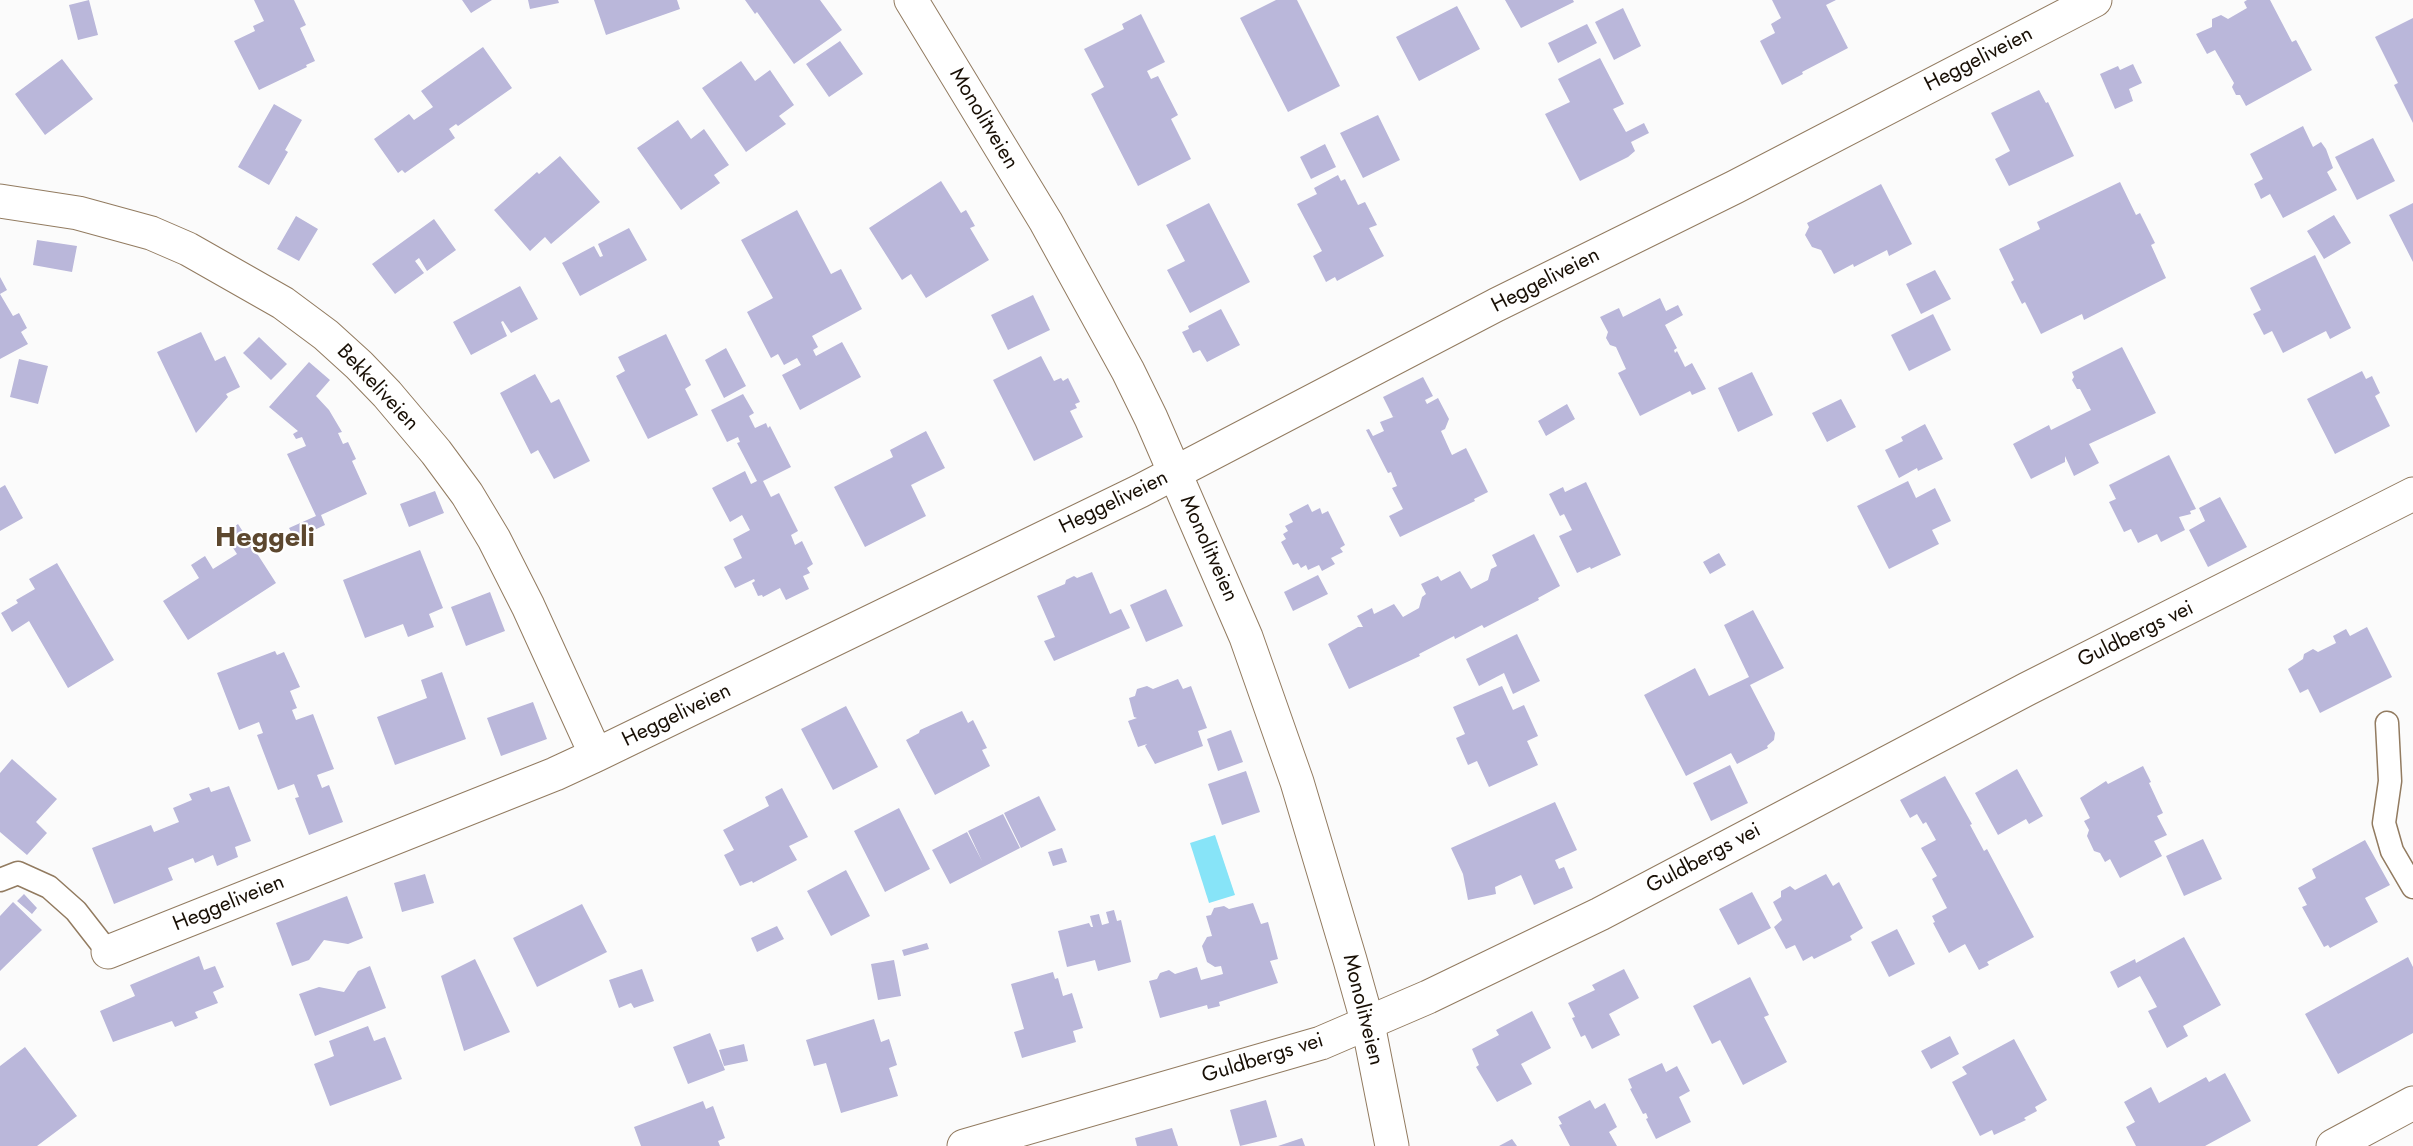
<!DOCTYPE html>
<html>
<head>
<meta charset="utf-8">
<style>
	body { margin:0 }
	canvas { display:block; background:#fbfbfb }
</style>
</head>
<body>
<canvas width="2413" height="1146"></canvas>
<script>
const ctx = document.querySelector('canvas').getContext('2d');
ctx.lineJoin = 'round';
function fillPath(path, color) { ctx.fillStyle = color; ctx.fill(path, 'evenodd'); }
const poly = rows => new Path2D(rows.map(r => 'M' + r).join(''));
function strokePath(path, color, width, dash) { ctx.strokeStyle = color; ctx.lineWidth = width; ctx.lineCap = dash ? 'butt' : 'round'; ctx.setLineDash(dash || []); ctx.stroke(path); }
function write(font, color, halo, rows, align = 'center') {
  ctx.font = font + ' Jost,sans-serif'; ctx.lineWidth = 4.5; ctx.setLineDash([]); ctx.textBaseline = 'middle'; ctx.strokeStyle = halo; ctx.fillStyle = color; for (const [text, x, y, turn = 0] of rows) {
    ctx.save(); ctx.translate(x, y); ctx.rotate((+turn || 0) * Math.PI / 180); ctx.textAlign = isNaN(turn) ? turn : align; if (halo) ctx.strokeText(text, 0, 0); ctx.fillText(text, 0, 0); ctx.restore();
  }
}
fillPath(poly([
	[1215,835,1235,895,1209,903,1190,843]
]), '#87e4f8');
fillPath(poly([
	[89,0,98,35,78,40,69,5],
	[254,0,294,0,306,25,300,28,315,61,306,65,307,67,259,90,234,41,255,31,253,26,264,21],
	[462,0,492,0,471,13],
	[528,0,558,0,559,3,530,9],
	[594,0,677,0,680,9,606,35],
	[745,0,820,0,842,30,794,64,757,12,755,14],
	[1276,0,1297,0,1340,86,1288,112,1240,18],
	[1505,0,1573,0,1574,2,1521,28],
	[1772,0,1836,0,1826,5,1848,48,1802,72,1803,74,1782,85,1760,41,1775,33,1771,24,1781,18],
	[2247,0,2270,0,2292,42,2296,40,2312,70,2246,106,2240,95,2236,95,2232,87,2234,83,2215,50,2207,54,2196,34,2212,27,2212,19,2221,15,2228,19,2247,8,2244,2],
	[1457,6,1480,49,1419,81,1396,37],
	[1623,8,1641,46,1614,60,1595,22],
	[1141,14,1165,62,1147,71,1151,79,1158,76,1178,115,1171,119,1191,159,1138,186,1091,94,1104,87,1084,49,1124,29,1122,24],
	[2413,18,2413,123,2394,85,2398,83,2375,37],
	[1587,24,1597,43,1558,63,1548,43],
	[840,41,863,74,829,97,806,64],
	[483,47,512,88,458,126,456,124,449,129,455,138,405,173,402,170,398,173,374,139,409,114,414,120,433,107,421,91],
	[1600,58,1624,104,1613,109,1626,132,1644,123,1649,133,1631,142,1635,151,1628,157,1580,181,1545,114,1570,102,1558,79],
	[62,59,93,99,45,135,15,94],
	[741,61,755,81,770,70,794,105,779,116,786,124,746,152,702,88],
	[2133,64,2142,83,2129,89,2133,101,2115,109,2100,74,2118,66,2120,70],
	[2039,90,2046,103,2048,102,2074,156,2009,186,1995,159,2010,151,1991,113],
	[274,104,302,120,285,150,288,152,269,185,238,167],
	[1378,115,1400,160,1363,178,1340,133],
	[678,120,691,139,704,129,729,165,714,175,720,183,681,210,637,148],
	[2303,126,2313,147,2321,142,2326,149,2333,168,2327,172,2337,190,2283,218,2270,194,2261,199,2254,184,2263,179,2250,154],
	[2373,138,2395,181,2357,200,2335,157],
	[1325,144,1336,167,1311,179,1300,157],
	[560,156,600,202,551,244,545,237,530,251,494,210,537,172,539,174],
	[1338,175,1341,181,1345,179,1358,205,1365,202,1377,225,1369,228,1384,256,1337,281,1335,277,1326,282,1313,256,1322,251,1297,204,1317,194,1314,188],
	[941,181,961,213,966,210,975,226,970,228,989,260,926,298,911,274,902,280,869,228],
	[2120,182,2136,215,2140,213,2155,243,2151,245,2166,278,2084,320,2082,314,2041,334,2025,302,2022,304,2011,282,2014,280,1999,249,2040,229,2037,222],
	[1881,184,1912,244,1889,256,1887,250,1854,267,1853,264,1834,274,1821,250,1812,247,1805,235,1809,227,1807,223],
	[1209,203,1250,282,1190,313,1167,270,1185,261,1166,225],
	[2413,203,2413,262,2389,215],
	[797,210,831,274,841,269,862,309,812,336,818,347,813,350,816,356,842,342,861,377,800,410,782,375,801,365,797,358,784,365,778,354,771,358,747,312,773,298,741,240],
	[2334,215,2351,243,2324,259,2307,231],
	[296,216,318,229,299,261,277,249],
	[434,219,456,250,427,271,419,258,415,261,424,273,395,294,372,264],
	[629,228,647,260,580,296,562,263,594,246,600,257,603,256,598,244],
	[37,240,77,246,72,272,33,265],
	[2315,255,2351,328,2330,339,2326,331,2283,353,2272,331,2264,335,2253,314,2261,310,2250,288],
	[1935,270,1951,299,1921,314,1906,284],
	[0,277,7,290,0,294,13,316,19,313,27,328,21,332,28,344,0,359],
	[520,286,538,319,511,333,503,321,501,322,507,336,471,355,453,322],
	[1033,295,1050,330,1008,350,991,315],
	[1660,298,1666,311,1678,305,1683,315,1665,325,1677,348,1674,350,1675,353,1677,351,1685,367,1692,363,1706,389,1692,395,1690,391,1640,416,1618,373,1626,369,1616,347,1610,345,1606,338,1608,332,1600,317,1619,308,1623,317],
	[1221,309,1240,345,1207,362,1200,350,1193,353,1182,332,1189,329,1188,326],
	[1933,314,1951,350,1909,371,1891,335],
	[201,332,215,361,225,356,240,387,226,394,228,397,196,433,157,352],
	[666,334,691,385,685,389,698,415,648,439,616,376,625,371,618,357],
	[259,337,287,364,271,380,243,353],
	[2122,347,2156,413,2089,444,2099,463,2074,476,2065,456,2065,462,2031,479,2013,444,2049,425,2051,430,2091,410,2080,389,2077,389,2072,380,2074,377,2072,372],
	[726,348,746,386,724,398,705,360],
	[1041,356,1054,381,1061,378,1063,381,1068,378,1080,402,1075,404,1077,408,1070,411,1083,437,1034,461,993,380],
	[19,359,48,366,38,404,10,397],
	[309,362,330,380,316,396,329,410,342,432,338,433,343,444,348,442,356,459,352,461,367,494,321,515,325,525,295,539,289,528,316,516,287,454,306,446,302,437,296,439,293,434,298,431,269,407],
	[2362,371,2366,379,2372,376,2380,393,2375,396,2390,426,2335,454,2307,399],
	[1752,372,1773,415,1738,432,1718,388],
	[535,374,551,403,559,399,590,461,554,479,538,450,531,454,500,393],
	[1423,377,1433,396,1425,400,1427,404,1438,398,1449,419,1445,429,1441,431,1451,453,1452,455,1466,448,1488,492,1474,499,1475,501,1400,537,1389,516,1403,509,1392,488,1397,486,1391,472,1388,473,1366,430,1369,429,1373,436,1384,431,1380,422,1396,416,1393,417,1383,397],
	[743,394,754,413,749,416,755,428,766,423,768,428,770,426,791,467,763,481,771,497,779,493,798,531,791,535,795,545,802,541,813,564,807,568,810,573,803,576,809,589,786,600,780,588,763,597,762,595,758,596,752,583,755,581,754,579,735,588,724,567,742,558,733,539,750,530,742,515,730,522,712,488,745,471,751,484,757,481,737,443,740,442,738,437,727,442,711,410],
	[1841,399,1856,427,1827,442,1812,413],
	[1567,404,1575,419,1546,436,1538,421],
	[1925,424,1943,459,1918,471,1917,468,1899,478,1885,450,1903,441,1901,437],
	[926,431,945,468,911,485,926,516,865,547,834,487,893,457,890,450],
	[2169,455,2196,509,2190,511,2191,514,2179,517,2185,530,2161,542,2157,534,2138,543,2131,529,2124,532,2109,502,2116,499,2109,485],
	[1908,481,1916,498,1935,488,1951,521,1932,530,1939,544,1889,569,1857,506],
	[1586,482,1621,555,1591,569,1590,567,1577,573,1559,536,1572,530,1564,514,1560,516,1549,494,1563,487,1565,492],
	[5,485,23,518,0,531,0,488],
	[435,491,444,513,409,527,400,504],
	[2220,497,2247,547,2208,567,2189,530,2205,521,2199,508],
	[1308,504,1312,512,1320,508,1322,514,1328,511,1345,545,1340,548,1343,552,1331,558,1335,564,1322,571,1319,565,1308,570,1306,565,1301,568,1298,563,1293,565,1281,542,1286,539,1283,534,1288,531,1285,526,1293,522,1289,514],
	[238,524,276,583,188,640,163,601,199,578,191,565,205,556,213,569,237,554,224,534],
	[1534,534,1560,586,1538,598,1539,600,1484,628,1482,625,1455,639,1454,636,1419,654,1420,656,1349,689,1328,644,1358,627,1363,627,1357,616,1372,608,1374,614,1394,604,1403,617,1419,608,1422,597,1426,594,1421,584,1438,576,1441,581,1460,571,1471,589,1488,580,1491,569,1497,566,1492,555],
	[420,550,443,608,429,614,434,627,408,637,403,624,365,638,343,580],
	[1719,553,1726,565,1710,574,1703,562],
	[57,563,114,660,68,688,29,621,12,632,1,613,18,603,16,600,35,589,29,579],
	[1092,572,1110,614,1121,609,1130,628,1054,661,1044,641,1055,637,1037,596,1065,584,1066,580,1074,576,1077,578],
	[1318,575,1328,594,1293,611,1284,592],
	[1166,589,1183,626,1146,642,1130,605],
	[490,592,505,631,466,646,451,607],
	[1753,610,1784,668,1750,685,1775,733,1774,740,1767,746,1768,748,1737,764,1731,753,1686,776,1644,695,1695,668,1709,696,1749,677,1724,625],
	[2367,627,2392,677,2320,713,2308,689,2300,693,2288,669,2303,659,2304,654,2313,649,2318,652,2336,643,2333,636,2346,629,2350,636],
	[1517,634,1540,681,1513,694,1504,673,1479,686,1466,659],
	[275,651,277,655,284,652,300,687,290,691,297,708,292,710,296,720,313,714,334,769,317,775,322,788,329,785,343,822,309,835,295,798,299,797,294,784,278,790,257,735,263,733,259,722,239,730,217,673],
	[442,672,466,739,395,765,377,717,427,698,421,680],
	[1178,679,1183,689,1191,686,1207,728,1198,731,1203,746,1155,764,1145,746,1147,744,1138,747,1128,721,1137,718,1134,717,1129,698,1135,696,1137,689,1147,686,1153,689],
	[1502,686,1513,710,1524,705,1538,736,1527,741,1538,765,1489,787,1477,761,1468,765,1456,738,1465,734,1453,707],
	[533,702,547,739,501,756,487,718],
	[846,706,878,767,833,790,801,729],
	[962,711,968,723,973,720,987,748,982,750,990,766,935,795,906,740,919,733,920,730],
	[1231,730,1243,762,1218,771,1207,739],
	[12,759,57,799,36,822,47,833,27,855,0,832,0,773],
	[1730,765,1748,803,1711,821,1693,783],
	[2143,766,2151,782,2149,783,2163,813,2157,816,2167,835,2154,841,2162,856,2120,878,2110,859,2105,862,2100,853,2094,851,2087,836,2089,830,2084,821,2090,818,2080,798,2106,781,2108,784],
	[2017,769,2043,816,2029,824,2026,819,1998,835,1975,793],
	[1246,771,1260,812,1222,825,1208,784],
	[1945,776,1972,824,1970,825,1984,851,1987,849,2034,937,1987,962,1989,965,1979,970,1965,944,1949,953,1933,923,1935,922,1932,916,1947,908,1932,879,1937,876,1921,848,1936,840,1926,822,1923,824,1917,814,1910,818,1900,800],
	[229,786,251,841,235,847,238,857,217,866,213,855,195,863,193,858,168,868,173,880,114,904,92,848,151,825,154,832,179,822,173,808,192,800,189,794,209,787,211,792],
	[782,788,808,837,789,846,797,860,753,883,752,881,740,886,724,855,734,850,723,830,769,806,765,797],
	[1039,796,1056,830,1021,848,1004,813],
	[1555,802,1577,850,1555,860,1559,869,1564,867,1573,888,1534,905,1521,875,1495,887,1496,894,1468,900,1463,874,1451,848],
	[899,808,930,869,885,892,854,831],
	[1003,814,1020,848,950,884,932,850,967,832,982,861,968,831],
	[2203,839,2222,879,2184,896,2166,856],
	[2365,840,2390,885,2365,898,2378,922,2330,948,2328,945,2324,947,2302,907,2307,905,2298,888,2316,878,2312,869],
	[1062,848,1067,862,1053,866,1048,852],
	[846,870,870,916,831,936,807,891],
	[425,874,434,903,402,912,394,883],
	[1826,874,1833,886,1839,882,1863,928,1850,936,1852,940,1814,959,1812,956,1803,961,1795,945,1786,949,1774,927,1782,920,1773,902,1781,897,1781,891,1790,886,1795,890],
	[1752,892,1771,928,1738,945,1719,909],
	[24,894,37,908,32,914,17,901],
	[347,896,363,938,348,944,324,940,309,960,292,966,276,923],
	[13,902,42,930,0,971,0,916],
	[1253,903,1261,924,1268,922,1278,959,1270,961,1278,983,1219,1002,1220,1006,1208,1009,1207,1005,1160,1018,1149,981,1157,979,1160,973,1169,970,1175,974,1197,967,1201,980,1223,974,1221,966,1215,967,1207,962,1202,946,1207,937,1212,936,1206,916,1211,915,1214,908,1224,906,1229,909],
	[582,904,607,952,537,987,513,938],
	[1114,910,1117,921,1121,920,1131,962,1098,971,1095,960,1067,967,1058,931,1089,923,1091,927,1093,927,1090,916,1099,914,1102,925,1109,923,1106,912],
	[777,926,784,939,757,952,751,938],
	[1897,929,1915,964,1889,977,1871,942],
	[2184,937,2221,1005,2183,1026,2188,1036,2167,1048,2148,1011,2157,1007,2140,976,2118,988,2110,972,2135,959,2136,963],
	[927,943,929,949,904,956,902,950],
	[199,956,204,970,215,966,224,987,213,992,218,1003,195,1012,198,1018,175,1027,172,1021,113,1042,100,1011,135,996,130,985],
	[2408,957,2413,967,2413,1033,2338,1074,2305,1014],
	[475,959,510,1032,464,1051,441,976],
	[894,960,901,996,878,1000,871,964],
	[370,966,386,1008,315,1036,299,994,319,987,344,992,358,971],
	[642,969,654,1001,634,1008,631,1003,619,1008,609,980],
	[1624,969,1639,998,1609,1014,1620,1035,1592,1049,1585,1035,1581,1037,1572,1018,1575,1017,1568,1003,1595,990,1592,985],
	[1053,972,1055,979,1058,978,1063,996,1072,993,1083,1028,1073,1031,1076,1042,1022,1058,1014,1032,1024,1029,1011,984],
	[1750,977,1769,1015,1764,1017,1787,1062,1743,1085,1720,1040,1712,1044,1693,1006],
	[1532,1011,1551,1048,1521,1064,1532,1084,1497,1102,1476,1067,1479,1065,1472,1049,1499,1035,1496,1030],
	[874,1019,881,1042,889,1039,897,1065,889,1068,898,1096,841,1113,826,1063,814,1066,806,1040],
	[368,1026,374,1041,385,1037,402,1079,330,1106,314,1064,334,1056,329,1041],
	[710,1033,725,1070,688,1084,673,1047],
	[1950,1036,1959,1054,1931,1069,1921,1051],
	[2014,1039,2047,1100,2035,1107,2037,1111,2024,1118,2026,1120,1994,1135,1992,1130,1980,1136,1952,1082,1967,1074,1962,1067],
	[744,1044,748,1061,724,1066,719,1050],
	[25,1047,77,1116,37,1146,0,1146,0,1066],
	[1662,1063,1666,1072,1677,1066,1690,1091,1679,1097,1691,1122,1656,1139,1646,1119,1648,1118,1646,1113,1643,1114,1630,1089,1632,1088,1628,1079],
	[2225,1073,2251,1121,2205,1146,2136,1146,2126,1127,2135,1122,2124,1102,2151,1087,2159,1103,2206,1077,2209,1082],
	[1266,1100,1277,1137,1240,1146,1230,1110],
	[1590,1100,1595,1109,1605,1103,1617,1127,1609,1132,1617,1146,1570,1146,1559,1125,1562,1124,1558,1117],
	[703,1101,706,1109,713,1106,725,1138,718,1141,720,1146,641,1146,634,1127],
	[1172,1128,1178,1146,1137,1146,1135,1138],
	[1302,1138,1305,1146,1278,1146],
	[1512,1139,1517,1146,1499,1146]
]), '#bab7da');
const lane = poly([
	[2387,723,2390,781,2384,823,2392,851,2413,887],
	[0,880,18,873,49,887,76,911,108,952]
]);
const street = poly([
	[0,201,78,213,151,233,188,249,283,303,326,335,359,365,387,394,436,452,467,494,494,539,528,606,596,755],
	[108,952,555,774,596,755,1140,491,1496,305,1735,187,2095,0],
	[964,1146,1321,1043,1428,997,1600,914,2027,689,2413,494]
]);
const secondary = poly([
	[911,0,1046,222,1128,371,1151,418,1246,637,1297,782,1350,960,1368,1024,1392,1146],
	[2333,1146,2413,1103]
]);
strokePath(lane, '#927b60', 25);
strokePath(street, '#927b60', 35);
strokePath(secondary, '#927b60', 35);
strokePath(lane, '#fff', 22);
strokePath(street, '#fff', 33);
strokePath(secondary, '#fff', 33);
write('21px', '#180f05', '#fff', [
	["Heggeliveien",1979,60,-27],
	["Monolitveien",983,119,59],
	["Heggeliveien",1546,281,-27],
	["Bekkeliveien",377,388,47],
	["Heggeliveien",1114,503,-26],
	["Monolitveien",1208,549,66],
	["Guldbergs vei",2136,635,-26],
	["Heggeliveien",677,716,-26],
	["Guldbergs vei",1704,859,-28],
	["Heggeliveien",229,904,-22],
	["Monolitveien",1362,1010,76],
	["Guldbergs vei",1263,1059,-17]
]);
write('bold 27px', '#5d482f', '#fff', [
	["Heggeli",265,539]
]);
</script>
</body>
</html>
